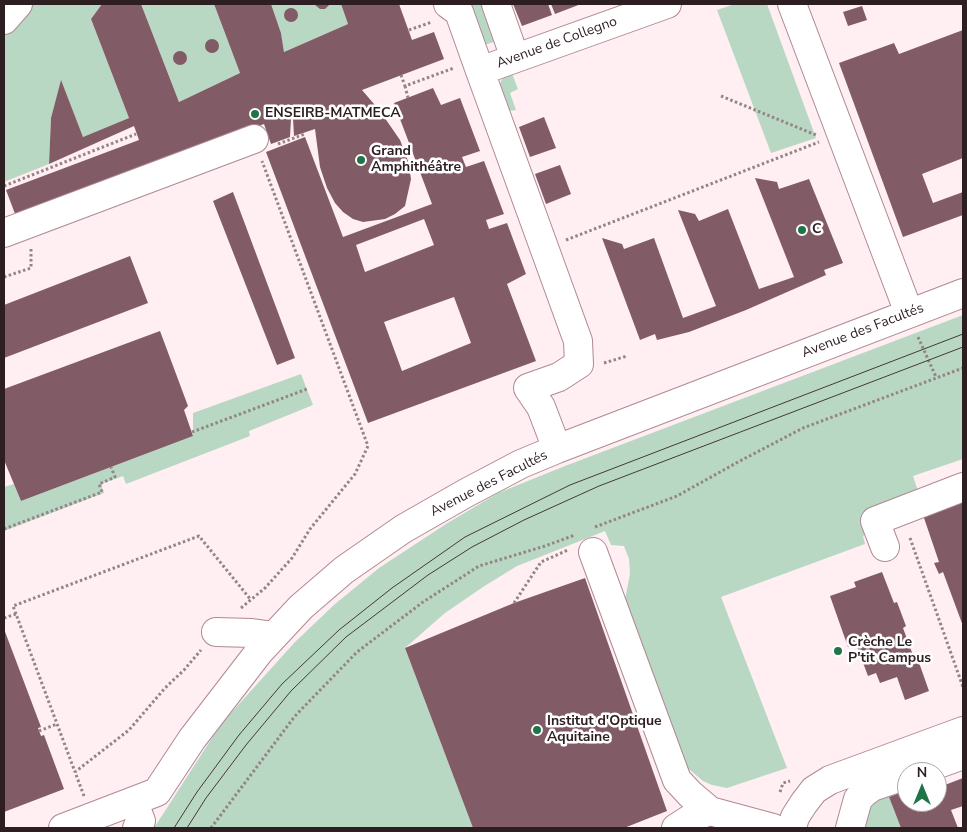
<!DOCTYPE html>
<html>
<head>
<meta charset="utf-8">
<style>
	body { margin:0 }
	#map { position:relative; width:967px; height:832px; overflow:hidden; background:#ffeef2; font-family:"Nunito Sans",sans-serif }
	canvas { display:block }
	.frame { position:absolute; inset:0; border:5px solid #2d1e22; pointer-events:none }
	.north { position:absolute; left:897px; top:762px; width:50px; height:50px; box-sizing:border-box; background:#fff; border:1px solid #aba5a7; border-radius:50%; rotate:0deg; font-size:14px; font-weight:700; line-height:20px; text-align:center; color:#2d1e22 }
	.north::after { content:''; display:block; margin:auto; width:18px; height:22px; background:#1f7548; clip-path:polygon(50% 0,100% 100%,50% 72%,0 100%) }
</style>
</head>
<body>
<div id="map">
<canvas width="967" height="832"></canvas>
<div class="frame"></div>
<div class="north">N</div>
</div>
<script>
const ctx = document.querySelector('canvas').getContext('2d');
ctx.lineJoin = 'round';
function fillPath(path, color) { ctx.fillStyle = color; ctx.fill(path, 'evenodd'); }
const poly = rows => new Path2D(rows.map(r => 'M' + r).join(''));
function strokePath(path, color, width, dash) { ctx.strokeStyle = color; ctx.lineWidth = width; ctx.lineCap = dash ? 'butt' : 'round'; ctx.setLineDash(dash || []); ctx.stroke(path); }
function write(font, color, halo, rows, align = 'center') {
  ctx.font = font + ' "Nunito Sans",sans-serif'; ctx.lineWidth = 5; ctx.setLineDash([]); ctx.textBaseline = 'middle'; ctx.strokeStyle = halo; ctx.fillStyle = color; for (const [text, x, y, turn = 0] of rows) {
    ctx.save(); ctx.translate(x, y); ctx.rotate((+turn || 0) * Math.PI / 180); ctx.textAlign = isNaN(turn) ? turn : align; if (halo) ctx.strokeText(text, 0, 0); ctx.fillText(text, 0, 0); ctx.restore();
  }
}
fillPath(poly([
	[33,4,102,4,91,19,129,118,83,137,61,81,51,118,49,164,4,182,4,35],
	[141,4,214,4,240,73,179,102],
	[271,4,341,4,348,24,284,52,281,33],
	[457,4,487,4,500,40,475,48],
	[735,4,767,4,816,138,771,153,717,10],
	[511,71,518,89,510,93,516,110,508,111,499,88,501,81,505,74],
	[963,315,963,459,913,476,919,494,863,536,865,544,721,597,787,768,727,788,712,785,703,781,684,765,624,605,630,574,629,559,624,546,611,545,605,531,517,566,483,587,445,613,405,648,473,828,154,828,221,724,295,642,335,604,379,568,446,524,498,493,565,466],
	[301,374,313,405,249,431,250,436,126,484,123,476,101,484,104,493,4,531,4,487,14,484,21,501,193,436,193,413],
	[887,792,901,828,860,828,870,803]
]), '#b9d8c3');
fillPath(poly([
	[102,4,141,4,179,102,240,73,214,4,271,4,281,33,284,52,348,24,341,4,399,4,412,40,434,32,444,59,362,90,380,111,400,140,408,161,411,179,405,206,395,214,385,219,363,222,353,219,343,212,335,203,327,188,320,167,315,129,294,136,293,118,291,119,290,137,271,144,264,124,17,219,6,190,139,140,134,126,49,164,51,118,61,80,83,137,129,118,91,19],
	[314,4,330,4,325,9,320,9],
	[513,4,548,4,552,15,522,26],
	[551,4,581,4,555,14],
	[862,6,867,20,848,26,843,12],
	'284 15a7 7 0 1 1 14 0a7 7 0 1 1-14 0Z',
	[963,30,963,158,922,174,933,203,963,192,963,215,903,237,839,63,894,43,899,54],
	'205 46a7 7 0 1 1 14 0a7 7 0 1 1-14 0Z',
	'173 58a7 7 0 1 1 14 0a7 7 0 1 1-14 0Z',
	[433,88,441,105,460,98,480,151,462,157,466,167,484,161,504,214,486,220,489,229,507,223,526,274,507,284,536,361,368,423,266,152,305,137,343,237,432,204,394,103],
	[424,219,434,245,365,272,356,245],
	[454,297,471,343,402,371,384,322],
	[544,117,556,148,530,157,519,127],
	[560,165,571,194,546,204,535,174],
	[755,178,777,182,779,189,809,179,843,263,824,270,826,275,746,310,689,332,657,340,655,334,640,340,602,238,622,244,624,249,654,238,683,318,716,306,678,210,695,214,699,221,728,209,759,289,794,277],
	[233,192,295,358,277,365,213,201],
	[130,256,148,303,4,358,4,305],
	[160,331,188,406,184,410,193,436,21,501,4,460,4,389],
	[962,502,963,505,963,626,943,572,939,574,934,563,939,562,923,515],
	[882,572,894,603,897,602,906,626,903,628,914,658,917,657,929,691,905,700,897,677,880,683,876,673,868,676,856,644,848,647,830,596,856,587,854,582],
	[585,578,667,811,624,828,473,828,405,648,514,603],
	[4,629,41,727,38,728,41,736,44,735,64,789,4,812],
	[963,778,963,806,951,810,958,828,901,828,889,797,907,790,907,802,937,802,937,788]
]), '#815c67');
const minor = poly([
	[448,4,459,12,480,71],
	[496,4,515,58],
	[792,4,909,313],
	[4,20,18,4],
	[4,233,254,139],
	[557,449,541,407,528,388,559,377,579,364,578,341,480,71,667,4],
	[885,547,875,521,963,487],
	[593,552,677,780,690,794,710,811,773,828],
	[216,632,252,633,274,636],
	[916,772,963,755],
	[134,802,141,821,137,828],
	[63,828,157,792,192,739,259,652,301,607,344,570,403,529,466,493,521,464,557,449,963,293],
	[676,828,693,817,710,811],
	[792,828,795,817,804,803,814,790,830,780,963,731],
	[850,828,858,799,864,793,872,787,907,775]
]);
strokePath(minor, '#af8994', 30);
strokePath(poly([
	[409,30,432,22],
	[401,75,405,86,454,68],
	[405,86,408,98],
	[721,96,816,135],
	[278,144,305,134],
	[4,186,136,134],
	[566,240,819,142],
	[4,277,31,268,31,247],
	[918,337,936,377],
	[604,363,627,356],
	[192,432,307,389],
	[595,527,677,496,738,462,803,428,963,368],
	[4,529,102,492,99,484,115,477,111,467],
	[910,538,963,687],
	[514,603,541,562,568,550],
	[241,608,265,588,292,558,310,529,355,474,368,446,262,161],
	[16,614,13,606,199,536,251,600],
	[4,618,16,614,75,772],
	[39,731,57,724],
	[780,792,783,783,790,781],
	[84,796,75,772,129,730,165,688,184,670,201,650],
	[211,828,295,716,357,652,423,602,479,566,545,546,575,535]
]), '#948488', 3, [2.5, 2.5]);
strokePath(minor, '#fff', 28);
strokePath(poly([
	[174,828,197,792,239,735,282,684,339,630,392,588,465,537,570,485,963,334],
	[187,828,206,798,246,745,291,691,346,637,428,575,472,547,524,520,599,486,963,347]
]), '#46373b', 1);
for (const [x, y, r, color] of [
	[255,114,5,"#1f7548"],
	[361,160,5,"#1f7548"],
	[802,230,5,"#1f7548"],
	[838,651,5,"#1f7548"],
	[537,730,5,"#1f7548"]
]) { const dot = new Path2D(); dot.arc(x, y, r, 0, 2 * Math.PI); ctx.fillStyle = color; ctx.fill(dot); strokePath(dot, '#fff', 2); }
write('14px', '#2d1e22', '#fff', [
	["Avenue de Collegno",557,43,-20],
	["Avenue des Facultés",863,331,-21],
	["Avenue des Facultés",489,484,-27]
]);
write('bold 14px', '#2d1e22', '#fff', [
	["ENSEIRB-MATMECA",265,114],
	["Grand",371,152],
	["Amphithéâtre",371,168],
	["C",812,230],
	["Crèche Le",848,643],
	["P'tit Campus",848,659],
	["Institut d'Optique",547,722],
	["Aquitaine",547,738]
], 'left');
</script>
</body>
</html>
